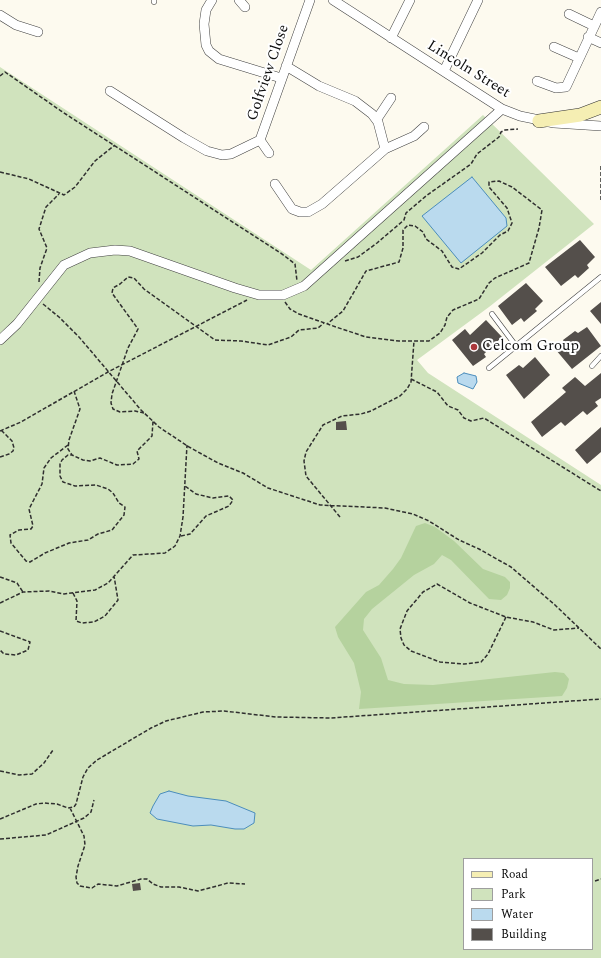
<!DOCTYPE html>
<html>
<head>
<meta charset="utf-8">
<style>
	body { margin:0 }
	#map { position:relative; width:601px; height:958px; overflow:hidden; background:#fdfaef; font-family:Spectral,serif }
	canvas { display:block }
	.legend { position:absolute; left:463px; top:858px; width:130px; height:92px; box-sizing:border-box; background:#fff; border:1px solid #9e9e9e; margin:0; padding:5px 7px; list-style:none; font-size:12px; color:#0d0d0d }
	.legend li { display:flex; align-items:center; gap:8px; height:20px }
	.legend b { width:20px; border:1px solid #9e9e9e }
</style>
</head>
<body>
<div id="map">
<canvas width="601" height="958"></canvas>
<ul class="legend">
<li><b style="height:5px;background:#f5eeb3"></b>Road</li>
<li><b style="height:11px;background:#d0e3bd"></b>Park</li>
<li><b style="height:11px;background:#badaee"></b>Water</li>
<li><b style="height:11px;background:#544f4b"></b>Building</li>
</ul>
</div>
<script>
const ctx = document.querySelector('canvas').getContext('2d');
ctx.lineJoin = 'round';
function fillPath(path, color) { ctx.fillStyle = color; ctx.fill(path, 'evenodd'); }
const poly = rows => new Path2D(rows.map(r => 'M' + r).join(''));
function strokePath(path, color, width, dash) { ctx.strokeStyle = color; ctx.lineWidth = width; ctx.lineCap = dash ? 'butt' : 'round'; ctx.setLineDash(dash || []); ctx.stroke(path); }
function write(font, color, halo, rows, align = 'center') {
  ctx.font = font + ' Spectral,serif'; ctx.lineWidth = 4; ctx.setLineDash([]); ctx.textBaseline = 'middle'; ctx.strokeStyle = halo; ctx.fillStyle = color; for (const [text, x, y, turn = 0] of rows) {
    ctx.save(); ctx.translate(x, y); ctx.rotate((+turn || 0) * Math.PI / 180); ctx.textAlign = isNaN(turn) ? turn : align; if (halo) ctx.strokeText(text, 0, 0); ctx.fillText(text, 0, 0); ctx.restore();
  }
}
fillPath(poly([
	[0,67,311,270,483,115,594,224,489,307,417,360,428,373,601,485,601,958,0,958],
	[464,859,592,859,592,949,464,949]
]), '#d0e3bd');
fillPath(poly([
	[425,523,435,527,454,541,483,569,505,577,510,582,510,588,507,595,501,600,489,599,451,560,442,555,434,564,414,575,372,609,364,619,363,630,381,658,388,680,404,684,433,685,555,672,564,673,569,679,567,688,562,696,359,709,361,692,354,663,338,637,335,627,366,592,379,585,393,569,401,558,416,526]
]), '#b5d29e');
const water = poly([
	[472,177,506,218,507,226,461,263,422,216,472,177],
	[464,373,476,376,477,382,473,389,458,383,457,377,464,373],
	[169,791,188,796,226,801,255,813,254,823,244,829,235,829,211,825,193,826,157,819,150,813,153,806,160,794,169,791]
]);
fillPath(water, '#badaee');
strokePath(water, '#4b8dbc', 1);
fillPath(poly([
	[580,240,595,257,587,265,589,268,578,278,575,275,561,286,545,267],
	[526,283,543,301,535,309,537,311,524,322,521,318,512,325,498,306],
	[601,302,601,324,590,311],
	[486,320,502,337,484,354,486,357,473,366,452,340,465,329,470,335],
	[587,327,601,346,572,369,556,350,565,344,563,340,575,331,578,333],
	[535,357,550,375,524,399,506,375,519,365,523,368],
	[601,373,601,398,595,402,598,406,587,415,583,411,565,426,561,422,542,437,531,422,566,392,562,388,575,377,585,386],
	[346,421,347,430,336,430,336,422],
	[601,427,601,452,587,464,575,450],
	[140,883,141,890,133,891,132,884]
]), '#544f4b');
const lane = poly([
	[154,0,154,2],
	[492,314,516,346,601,277],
	[592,366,601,356],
	[489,368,516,346]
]);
const street = poly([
	[212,0,206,10,204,24,206,45,209,51,219,59,281,78],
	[239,0,245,7],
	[333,0,502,109,520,116,554,123,601,126],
	[569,14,594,26],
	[0,15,16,25,38,32],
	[588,37,601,43],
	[391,38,410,0],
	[554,47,579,58],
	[286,66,319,86,355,101,372,114,378,122,385,149],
	[444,71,478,0],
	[537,81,556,88,566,87,601,12],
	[110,91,184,138,207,151,222,155,231,154,260,140],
	[377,119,391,98],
	[269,153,260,140,310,0],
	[275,184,292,209,300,212,308,212,322,204,385,149,414,136,424,127],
	[0,340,17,324,64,265,90,253,115,250,130,251,235,288,259,295,283,295,304,286,502,109]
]);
const secondary = poly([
	[539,121,580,115,601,107]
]);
strokePath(lane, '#404040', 5.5);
strokePath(street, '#404040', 10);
strokePath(secondary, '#2f2f2f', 14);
strokePath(poly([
	[0,76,5,72,61,111,282,254,295,264,297,281],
	[601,166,601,200],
	[0,172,29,179,64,195,75,187,95,161,115,145],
	[345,261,358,257,377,243,404,220,406,213,426,196,471,164,477,154,499,137,501,132,505,130,518,129],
	[39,282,40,268,47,248,39,229,46,207,59,194],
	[285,302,290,309,299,314,336,327,366,337,399,341,429,341,440,333,445,325,447,317,453,310,479,299,489,283,495,278,529,263,539,228,542,210,512,187,499,181,489,182,489,187,507,208,512,223,508,231,500,235,482,253,459,269,452,267,442,251,426,239,423,232,415,226,408,225,403,230,403,248,399,262,366,271,343,311,327,324],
	[43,304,59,317,79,337,141,410,159,427,189,447,218,463,243,473,268,488,320,505,385,508,413,514,429,521,459,540,479,549,511,567,555,605,601,649],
	[411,379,437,392,448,406,458,410,464,418,471,421,484,418,601,491],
	[74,391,80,409,69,440,68,449,72,455,83,460,90,461,100,458,117,465,133,464,139,459,137,451,152,436,153,421],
	[144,413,135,411,120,412,113,409,111,403,112,394,128,348,138,329,112,293,113,288,120,284,128,277,134,278,144,289,215,340,241,341,268,345,291,337,299,330,318,328,324,323],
	[0,431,21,422,108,372,247,300],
	[68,445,51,458,44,468,42,484,29,509,33,526,31,529,19,530,10,535,11,543,26,561,30,562,45,553,69,543,88,540,98,534,112,530,124,515,125,507,119,503,113,493,108,489,96,485,75,486,63,482,60,476,60,464,62,460,68,455,72,455],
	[0,457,9,454,13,451,14,448,12,441,1,430],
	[340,517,306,476,304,461,306,452,323,425,342,416,361,414,371,411,400,396,407,389,411,382,414,341],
	[181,536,190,534,206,516,229,506,233,500,229,496,213,498,196,494,185,486],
	[0,577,17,583,23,592],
	[73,593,77,601,76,621,82,623,94,622,105,616,118,600,114,576],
	[0,603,23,592,49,591,64,594,95,590,108,583,133,555,165,553,175,546,180,536,183,517,187,445],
	[506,617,488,654,481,662,464,664,440,662,411,651,404,645,401,638,400,629,407,611,423,592,437,584,470,603,506,617,533,622,554,630,579,628],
	[0,631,30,642,28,650,16,655,4,654,0,650],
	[0,771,19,775,32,774,44,763,53,750],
	[70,808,84,836,85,845,78,866,76,877,77,883,80,886,92,888,98,884,117,886,141,879,147,879,153,884,161,887,179,887,198,891,228,883,245,884],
	[0,819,36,804,44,803,57,804,68,808,74,807,76,804,83,777,88,768,97,760,151,728,166,721,203,712,224,711,276,717,331,718,601,699],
	[0,839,46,835,84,818,91,812,94,800],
	[595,881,601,879]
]), '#2f2f2f', 1.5, [4, 2]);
strokePath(lane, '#fff', 4.5);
strokePath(street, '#fff', 9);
strokePath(secondary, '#f5eeb3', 13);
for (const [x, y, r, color] of [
	[474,347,4,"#ab373b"]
]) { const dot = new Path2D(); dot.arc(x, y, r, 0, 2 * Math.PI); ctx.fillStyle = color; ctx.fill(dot); strokePath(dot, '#fff', 1.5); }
write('15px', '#0d0d0d', '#fff', [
	["Lincoln Street",468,70,32],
	["Golfview Close",269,73,-71]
]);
write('15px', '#0d0d0d', '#fff', [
	["Celcom Group",482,347]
], 'left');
</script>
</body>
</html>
